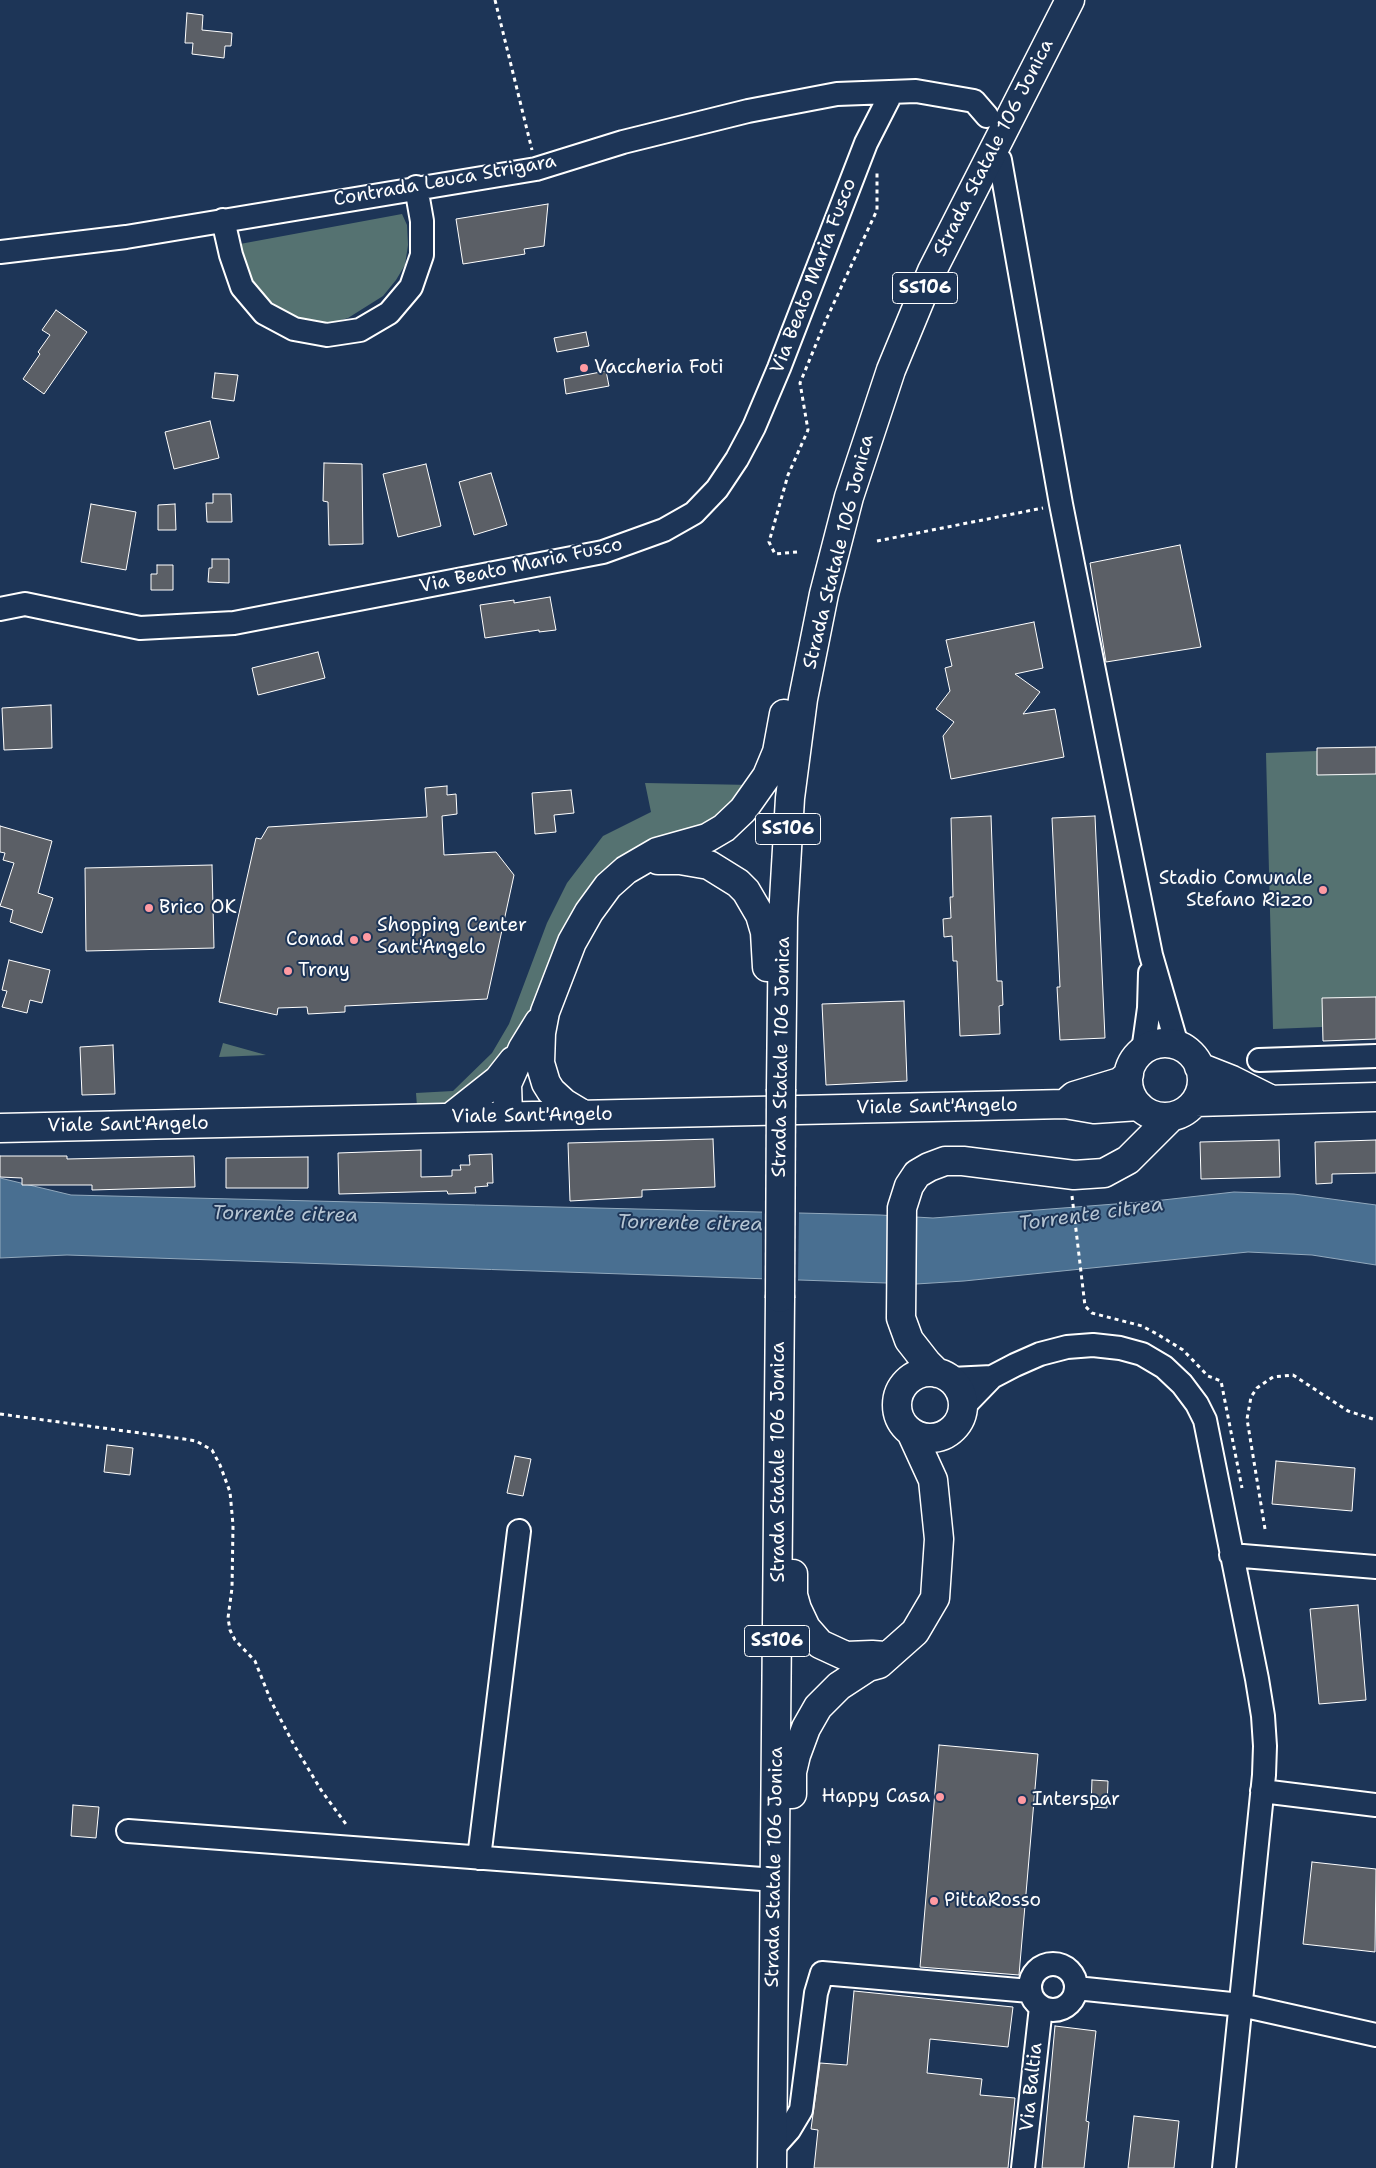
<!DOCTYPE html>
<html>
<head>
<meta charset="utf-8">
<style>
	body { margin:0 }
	canvas { display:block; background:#1d3557 }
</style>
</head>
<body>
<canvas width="1376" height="2168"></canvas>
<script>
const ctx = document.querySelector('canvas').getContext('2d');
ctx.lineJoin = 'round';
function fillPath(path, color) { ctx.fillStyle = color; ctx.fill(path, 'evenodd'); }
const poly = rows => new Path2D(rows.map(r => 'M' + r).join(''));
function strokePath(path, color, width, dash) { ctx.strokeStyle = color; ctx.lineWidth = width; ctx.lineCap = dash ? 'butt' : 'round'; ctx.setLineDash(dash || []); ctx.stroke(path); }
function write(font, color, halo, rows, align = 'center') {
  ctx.font = font + ' "Shantell Sans",sans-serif'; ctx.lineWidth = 4; ctx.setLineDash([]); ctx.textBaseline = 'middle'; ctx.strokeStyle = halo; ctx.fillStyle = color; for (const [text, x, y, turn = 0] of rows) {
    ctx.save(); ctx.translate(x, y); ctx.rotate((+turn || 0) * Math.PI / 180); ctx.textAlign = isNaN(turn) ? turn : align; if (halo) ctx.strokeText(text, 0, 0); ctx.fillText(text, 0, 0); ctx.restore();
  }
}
fillPath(poly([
	[402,214,407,225,408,245,405,265,396,280,383,296,348,318,331,323,310,323,287,313,266,298,252,283,247,270,240,244],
	[1376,747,1376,1039,1323,1041,1322,1027,1273,1029,1266,753,1317,751,1317,748],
	[645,783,752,785,721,822,645,848,518,1046,453,1104,417,1106,416,1093,453,1091,492,1053,509,1024,547,923,567,883,603,836,651,812],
	[223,1043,266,1055,219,1057]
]), '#557271');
const water = poly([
	[0,1178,71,1195,880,1215,933,1218,1154,1201,1234,1192,1294,1194,1376,1205,1376,1265,1312,1255,1248,1252,964,1281,916,1284,67,1255,0,1258,0,1178]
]);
fillPath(water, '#496f91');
strokePath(water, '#92a9bd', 1);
fillPath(poly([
	[762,1210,799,1211,798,1282,762,1281]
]), '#1d3557');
const building = poly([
	[187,13,203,15,202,30,232,33,231,46,225,46,224,58,192,54,193,43,185,43,187,13],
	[548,204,544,246,524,249,525,254,463,264,456,219,548,204],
	[56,310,87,332,44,394,23,379,40,354,38,352,50,335,42,330,56,310],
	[586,332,589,346,557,352,554,338,586,332],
	[606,371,609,386,566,394,564,379,606,371],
	[215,373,238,375,234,401,212,398,215,373],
	[210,421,219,458,174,469,165,432,210,421],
	[324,463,362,464,363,544,329,545,328,502,323,501,324,463],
	[426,464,441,526,398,537,383,474,426,464],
	[491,473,507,525,474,535,459,482,491,473],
	[213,494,231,494,232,522,207,522,206,503,213,503,213,494],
	[91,504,136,512,126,570,81,562,91,504],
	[175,504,176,530,158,530,158,505,175,504],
	[1180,545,1201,647,1106,662,1090,563,1180,545],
	[212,559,229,559,229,583,208,582,209,568,212,568,212,559],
	[157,565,173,565,173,590,151,590,151,574,157,574,157,565],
	[550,597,556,630,539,632,539,630,485,638,480,605,514,600,514,603,550,597],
	[1034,622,1043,668,1015,674,1040,692,1023,714,1055,709,1064,757,951,779,943,736,954,722,936,709,950,691,945,668,952,666,946,640,1034,622],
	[318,652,325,678,258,695,252,668,318,652],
	[51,705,52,748,4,750,2,708,51,705],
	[1376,747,1376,774,1317,775,1317,748,1376,747],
	[447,786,447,795,456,794,457,814,442,816,444,855,496,852,514,875,487,999,345,1006,345,1012,308,1014,307,1007,278,1008,277,1015,219,1002,256,838,261,839,268,827,427,817,425,788,447,786],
	[571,790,574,813,554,815,556,832,535,834,532,793,571,790],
	[991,816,997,981,1002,981,1003,1005,999,1006,1000,1034,960,1036,957,961,953,961,952,936,944,937,943,919,951,918,950,897,953,897,951,818,991,816],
	[1095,816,1105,1038,1060,1040,1057,987,1060,987,1052,818,1095,816],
	[0,826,52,841,38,893,53,898,42,933,10,922,13,910,0,906,14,863,3,860,5,853,0,852,0,826],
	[212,865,214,948,86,951,85,868,212,865],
	[9,960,50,970,42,1003,30,1000,27,1013,2,1007,7,991,2,990,9,960],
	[1376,997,1376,1039,1323,1041,1322,998,1376,997],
	[904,1001,907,1081,826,1085,822,1004,904,1001],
	[113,1045,115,1094,82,1095,80,1047,113,1045],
	[713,1139,715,1187,642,1190,642,1197,570,1201,568,1143,713,1139],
	[1279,1140,1280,1177,1201,1179,1200,1142,1279,1140],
	[1376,1140,1376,1173,1332,1174,1332,1183,1316,1184,1315,1142,1376,1140],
	[421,1150,421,1177,452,1176,452,1170,461,1170,460,1165,470,1165,469,1155,492,1154,493,1183,487,1183,488,1186,475,1187,476,1193,448,1194,447,1191,339,1194,338,1153,421,1150],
	[0,1156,67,1156,67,1159,194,1156,195,1187,92,1190,92,1185,22,1185,22,1178,0,1177,0,1156],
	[308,1157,308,1188,226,1188,226,1158,308,1157],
	[107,1445,133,1448,130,1475,104,1472,107,1445],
	[515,1456,531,1459,523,1496,507,1493,515,1456],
	[1276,1461,1355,1468,1352,1511,1272,1504,1276,1461],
	[1358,1605,1366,1700,1319,1704,1310,1609,1358,1605],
	[939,1745,1038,1754,1019,1975,920,1967,939,1745],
	[1092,1780,1108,1781,1107,1808,1091,1807,1092,1780],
	[73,1805,99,1807,96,1838,71,1836,73,1805],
	[1312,1862,1376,1869,1375,1952,1303,1944,1312,1862],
	[854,1991,1013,2007,1008,2047,930,2039,927,2073,982,2079,980,2095,1015,2098,1008,2168,814,2168,818,2130,811,2129,820,2063,847,2065,854,1991],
	[1055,2026,1096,2031,1086,2121,1089,2122,1084,2168,1042,2168,1055,2026],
	[1134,2116,1179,2121,1174,2168,1128,2168,1134,2116]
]);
fillPath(building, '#5b5f66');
strokePath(building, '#fff', 1);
const minor = poly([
	[1000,160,1061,504,1108,741,1151,955,1177,1045],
	[223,220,231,255,242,287,264,313,294,329,327,335,360,330,389,313,411,287,422,255,422,221,416,187],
	[0,252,126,237,536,169,623,142,748,111,837,94,916,91,974,101,987,116],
	[0,609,25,604,140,628,234,623,603,552,664,530,694,513,717,489,737,459,754,427,779,368,866,143,892,92],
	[1143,1051,1149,1008,1150,973],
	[1259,1060,1376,1056],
	[951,1379,992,1377],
	[963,1407,992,1377,1015,1365,1040,1354,1067,1347,1093,1345,1120,1348,1142,1354,1164,1367,1182,1384,1197,1404,1205,1420,1257,1679,1263,1716,1265,1746,1264,1775,1224,2168],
	[1231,1555,1376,1567],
	[1262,1791,1376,1805],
	[128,1831,775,1880],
	[479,1858,519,1531],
	'1030 1987a23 23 0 1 1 46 0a23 23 0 1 1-46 0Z',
	[1076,1988,1241,2005,1376,2035],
	[772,2149,789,2130,801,2110,816,1993,822,1973,1030,1991],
	[1023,2168,1041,2007]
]);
const major = poly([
	[658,860,680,860,709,865,738,883,746,891,760,915,765,932,767,967],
	'1128 1080a37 37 0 1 1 74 0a37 37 0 1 1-74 0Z',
	[1199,1067,1232,1080,1268,1098],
	[781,1089,783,917,790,798,803,699,824,594,849,497,891,370,932,271,1070,0],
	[1195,1102,1376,1097],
	[1066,1103,1074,1096,1120,1082,1129,1074],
	[584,1115,564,1103,551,1091,546,1083,540,1063,541,1033,545,1012,572,942,589,912,608,886,626,870,657,852,707,838,724,828,743,810,767,776,777,752,784,714],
	[508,1116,507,1084,523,1048,539,1022],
	[450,1118,498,1080,513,1061],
	[0,1128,1065,1104,1094,1109,1139,1106],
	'897 1405a33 33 0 1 1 66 0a33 33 0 1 1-66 0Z',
	[937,1373,927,1363,909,1340,901,1318,902,1208,909,1186,917,1174,929,1167,945,1161,963,1161,1074,1175,1104,1173,1128,1160,1171,1117],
	[793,1574,793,1595,797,1609,806,1628,820,1644,846,1656,872,1655,885,1656],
	[792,1794,792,1772,796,1755,806,1728,818,1707,839,1686,868,1667,879,1664,915,1632,935,1598,939,1539,933,1480,911,1432],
	[772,2168,780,1298]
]);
strokePath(minor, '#fff', 26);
strokePath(major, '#fff', 31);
strokePath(poly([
	[495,0,532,150],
	[877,541,1043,508],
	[797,552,775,554,769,542,788,475,808,430,800,383,826,320,877,210,877,171],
	[1072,1196,1085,1306,1092,1313,1142,1326,1157,1334,1183,1350,1208,1376,1221,1381,1242,1488],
	[0,1414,184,1439,196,1441,212,1450,220,1465,230,1492,233,1525,232,1588,228,1618,230,1630,235,1640,255,1661,271,1701,294,1745,321,1790,348,1827],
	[1265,1529,1247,1419,1251,1397,1257,1388,1273,1377,1293,1375,1348,1411,1376,1420]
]), '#fff', 3, [4, 4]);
strokePath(minor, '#1d3557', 22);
strokePath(major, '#1d3557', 28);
const majorBridge = poly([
	[780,1298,781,1089]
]);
strokePath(majorBridge, '#fff', 31, []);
strokePath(majorBridge, '#1d3557', 28);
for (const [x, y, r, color] of [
	[584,368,5,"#ff9aa2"],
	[1323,890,5,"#ff9aa2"],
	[149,908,5,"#ff9aa2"],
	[367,937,5,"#ff9aa2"],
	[354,940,5,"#ff9aa2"],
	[288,971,5,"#ff9aa2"],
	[940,1797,5,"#ff9aa2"],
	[1022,1800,5,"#ff9aa2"],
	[934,1901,5,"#ff9aa2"]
]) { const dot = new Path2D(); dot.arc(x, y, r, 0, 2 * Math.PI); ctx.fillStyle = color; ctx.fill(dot); strokePath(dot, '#1d3557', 2); }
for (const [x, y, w] of [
	[925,288,65],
	[788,829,65],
	[777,1641,65]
]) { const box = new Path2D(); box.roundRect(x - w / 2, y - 15.5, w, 31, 4); ctx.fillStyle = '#1d3557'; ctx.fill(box); strokePath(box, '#fff', 1); }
write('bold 18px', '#fff', null, [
	["SS106",925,288],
	["SS106",788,829],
	["SS106",777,1641]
]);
write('19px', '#fff', '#1d3557', [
	["Strada Statale 106 Jonica",994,148,-63],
	["Contrada Leuca Strigara",445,181,-10],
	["Via Beato Maria Fusco",814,276,-69],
	["Strada Statale 106 Jonica",839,552,-76],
	["Via Beato Maria Fusco",521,566,-12],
	["Strada Statale 106 Jonica",782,1057,-89],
	["Viale Sant'Angelo",937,1107,-1],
	["Viale Sant'Angelo",532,1116,-1],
	["Viale Sant'Angelo",128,1125,-1],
	["Strada Statale 106 Jonica",779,1462,-90],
	["Strada Statale 106 Jonica",775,1867,-89],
	["Via Baltia",1032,2087,-84]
]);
write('19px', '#fff', '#1d3557', [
	["Vaccheria Foti",594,368],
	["Stadio Comunale",1313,879,"right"],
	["Stefano Rizzo",1313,901,"right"],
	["Brico OK",159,908],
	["Shopping Center",377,926],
	["Sant'Angelo",377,948],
	["Conad",344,940,"right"],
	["Trony",298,971],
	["Happy Casa",930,1797,"right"],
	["Interspar",1032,1800],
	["PittaRosso",944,1901]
], 'left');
write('italic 20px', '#b6c5d3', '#1d3557', [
	["Torrente citrea",285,1215,1],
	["Torrente citrea",1091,1215,-8],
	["Torrente citrea",690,1224,1]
]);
</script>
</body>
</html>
